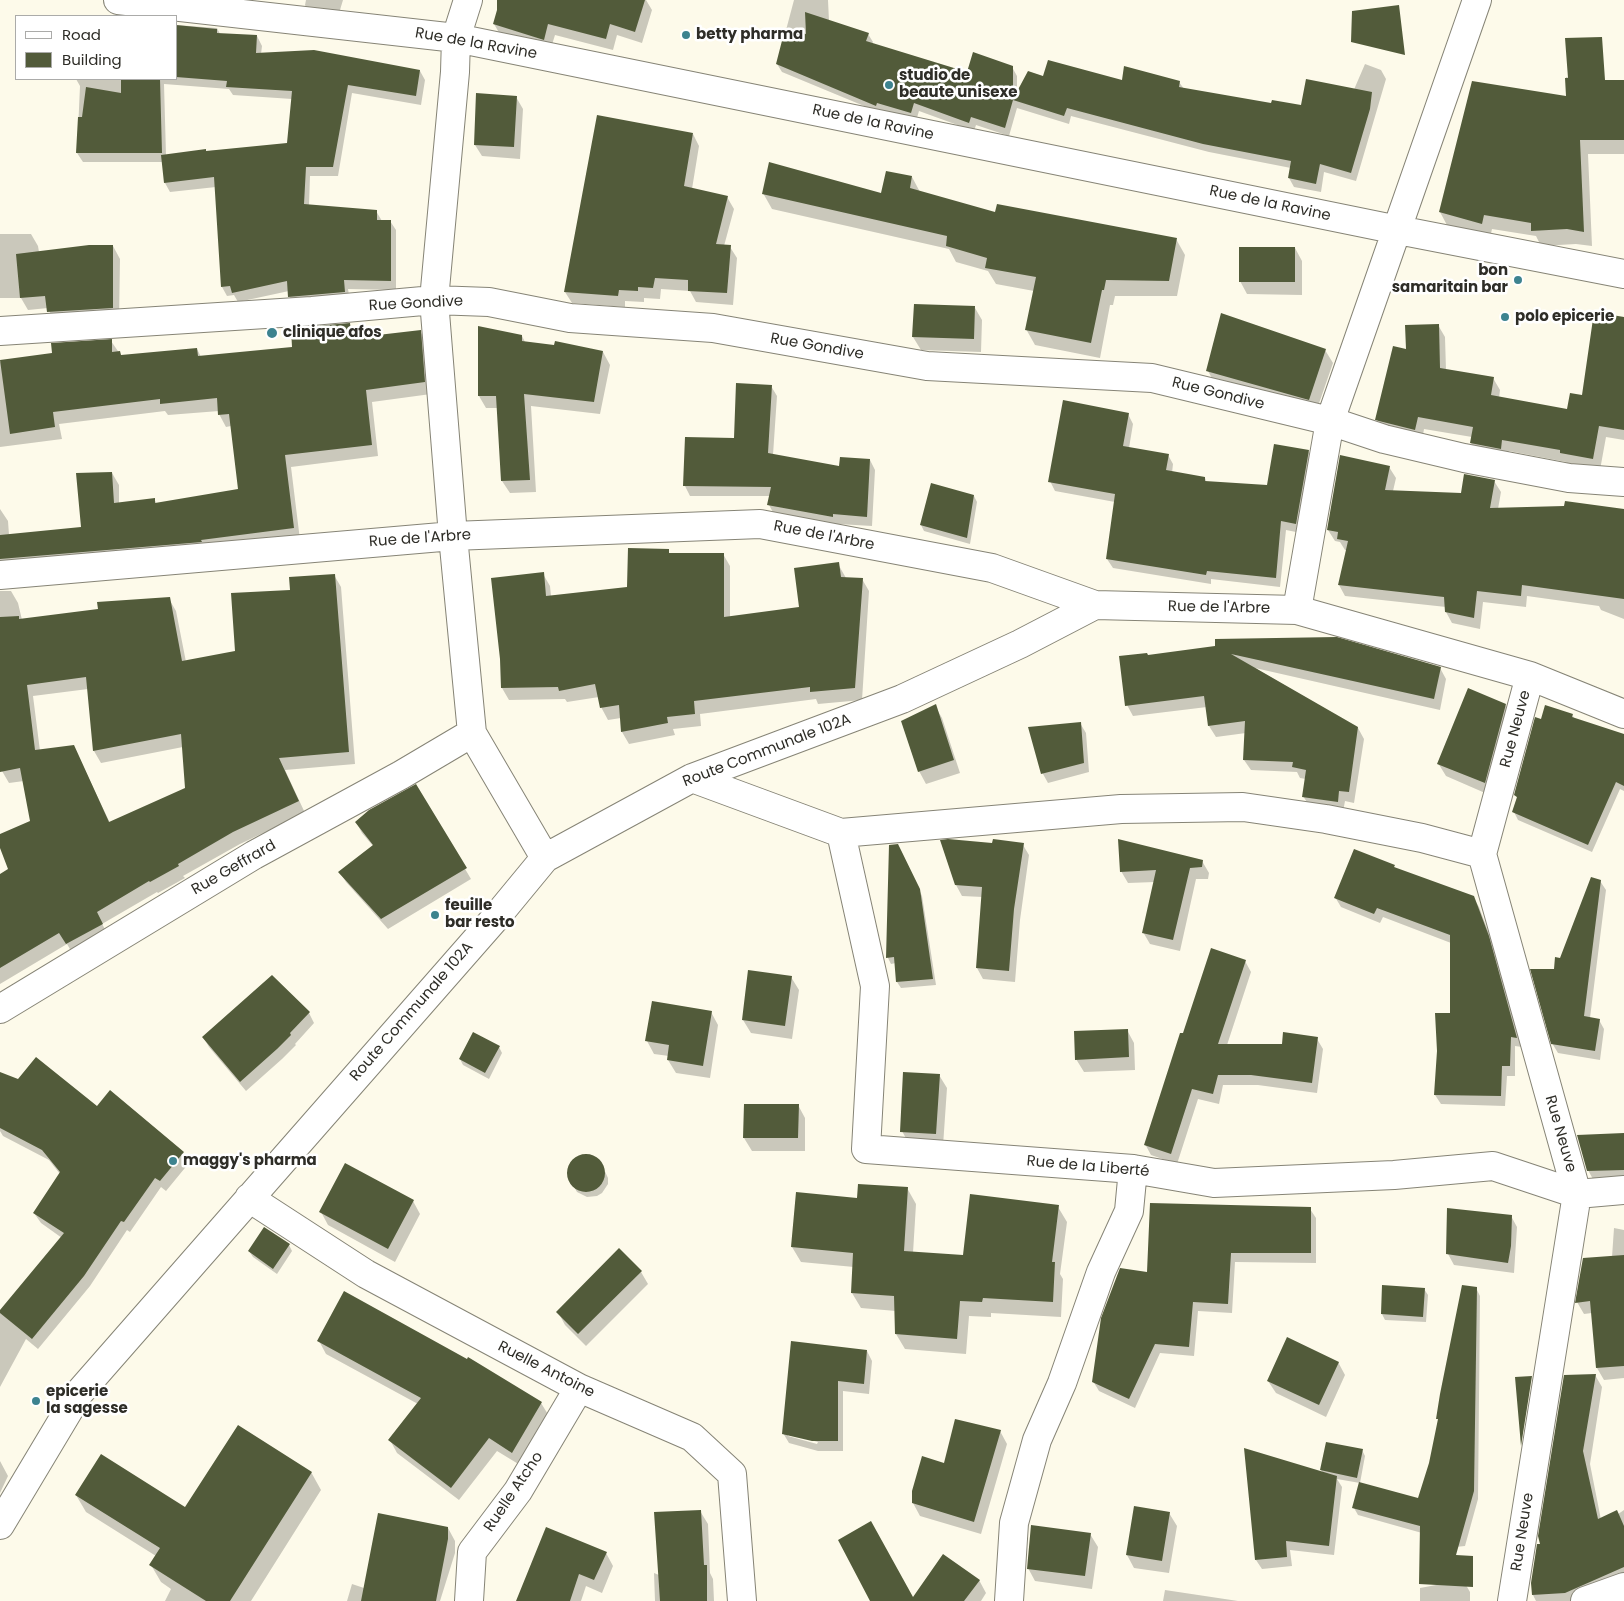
<!DOCTYPE html>
<html>
<head>
<meta charset="utf-8">
<style>
	body { margin:0 }
	#map { position:relative; width:1624px; height:1601px; overflow:hidden; background:#fdfaea; font-family:Poppins,sans-serif }
	canvas { display:block }
	.legend { position:absolute; left:15px; top:15px; width:162px; height:65px; box-sizing:border-box; background:#fff; border:1px solid #ababa9; margin:0; padding:6px 9px; list-style:none; font-size:15px; color:#2e2d27 }
	.legend li { display:flex; align-items:center; gap:10px; height:25px }
	.legend b { width:25px; border:1px solid #ababa9 }
</style>
</head>
<body>
<div id="map">
<canvas width="1624" height="1601"></canvas>
<ul class="legend">
<li><b style="height:6px;background:#fff"></b>Road</li>
<li><b style="height:14px;background:#525b3a"></b>Building</li>
</ul>
</div>
<script>
const ctx = document.querySelector('canvas').getContext('2d');
ctx.lineJoin = 'round';
function fillPath(path, color) { ctx.fillStyle = color; ctx.fill(path, 'evenodd'); }
const poly = rows => new Path2D(rows.map(r => 'M' + r).join(''));
function strokePath(path, color, width, dash) { ctx.strokeStyle = color; ctx.lineWidth = width; ctx.lineCap = dash ? 'butt' : 'round'; ctx.setLineDash(dash || []); ctx.stroke(path); }
function write(font, color, halo, rows, align = 'center') {
  ctx.font = font + ' Poppins,sans-serif'; ctx.lineWidth = 5; ctx.setLineDash([]); ctx.textBaseline = 'middle'; ctx.strokeStyle = halo; ctx.fillStyle = color; for (const [text, x, y, turn = 0] of rows) {
    ctx.save(); ctx.translate(x, y); ctx.rotate((+turn || 0) * Math.PI / 180); ctx.textAlign = isNaN(turn) ? turn : align; if (halo) ctx.strokeText(text, 0, 0); ctx.fillText(text, 0, 0); ctx.restore();
  }
}
fillPath(poly([
	[306,0,343,0,337,20,312,17,305,5],
	[501,0,646,0,652,10,642,43,617,35,613,50,555,35,550,51,501,36,494,24],
	[794,0,828,0,829,21,868,34,873,42,872,44,968,73,1012,67,1017,76,1017,94,1043,78,1123,82,1179,82,1184,89,1337,129,1365,64,1381,70,1386,79,1356,181,1324,172,1321,192,1294,187,1289,178,1291,168,1209,152,1071,116,1069,124,1017,108,1009,136,976,125,974,131,919,111,916,121,881,113,782,72,777,64],
	[176,25,217,28,220,34,257,36,262,46,261,54,420,71,425,80,421,105,352,93,338,176,310,176,309,205,376,211,382,221,390,221,396,230,396,290,348,289,350,301,295,306,289,296,289,291,238,302,234,295,227,296,222,287,216,187,170,192,165,183,163,162,83,162,77,153,80,86,76,79,176,79],
	[164,84,229,89,233,95,292,99,288,144,166,155],
	[1566,77,1620,91,1624,81,1624,154,1588,154,1592,246,1576,244,1541,246,1536,236,1492,229,1490,238,1448,227,1440,212,1568,98],
	[516,97,523,109,520,159,482,156,475,145],
	[693,134,699,146,692,189,727,197,734,209,724,246,730,247,737,258,733,305,696,302,690,291,661,289,660,299,644,298,644,302,625,301,625,307,572,303,565,292],
	[912,177,920,192,996,213,1176,239,1185,255,1177,296,1115,296,1113,305,1110,305,1100,358,1035,345,1026,329,1034,291,996,284,988,271,956,262,949,249,772,209,763,193,882,195],
	[0,234,31,234,38,246,39,252,113,246,120,259,119,320,55,324,48,308,28,310,21,298,0,298],
	[1295,248,1302,261,1302,295,1247,294,1240,281],
	[975,308,982,320,981,352,921,350,913,337],
	[1624,318,1624,440,1606,437,1600,470,1568,465,1566,462,1509,451,1507,460,1478,455,1471,443,1472,437,1424,429,1422,441,1384,431,1377,419,1407,351,1438,325,1445,337,1446,370,1493,378,1500,390,1499,398,1568,410,1583,397],
	[349,325,357,339,420,331,427,343,431,394,372,402,378,456,291,467,300,540,0,573,0,509,8,521,9,535,82,529,112,473,119,485,119,504,154,499,157,504,240,490,231,426,226,427,219,414,219,411,168,415,165,411,59,424,62,439,0,447,0,362,53,354,111,341,122,357,197,349,201,357,294,348],
	[522,336,525,342,603,352,610,365,600,414,531,406,536,492,510,493,502,481,498,408,486,408,479,396],
	[1325,350,1333,363,1316,412,1215,384,1208,371],
	[771,386,777,396,773,455,840,467,870,460,875,470,872,526,838,524,838,526,774,514,769,505,770,496,690,496,685,486,735,439],
	[1128,414,1133,424,1129,448,1168,455,1173,464,1172,473,1205,478,1207,483,1268,486,1308,451,1314,460,1301,533,1286,530,1280,587,1211,579,1211,584,1113,568,1107,559,1115,502,1055,491,1050,481],
	[1389,467,1396,478,1393,491,1462,495,1494,481,1501,492,1498,509,1624,511,1624,619,1601,610,1599,606,1527,596,1526,607,1483,602,1480,629,1452,623,1446,612,1446,607,1345,596,1339,585,1347,550,1345,550,1340,542,1335,541,1328,530],
	[974,496,977,502,970,544,924,531,921,525],
	[668,551,670,554,723,554,730,566,730,617,800,608,838,564,846,578,862,579,869,591,862,700,818,704,816,699,700,714,701,726,673,729,675,735,629,744,622,732,621,718,608,720,601,707,599,697,567,702,565,699,509,700,502,688,501,658,543,574,550,586,551,596,628,588],
	[334,575,341,587,355,764,285,770,305,813,240,844,183,876,185,878,158,893,157,892,102,924,109,936,74,956,67,944,0,984,0,875,11,872,31,822,24,781,9,783,2,771,0,757,0,591,11,591,18,603,22,620,99,610,169,599,176,611,186,662,236,652,292,591],
	[88,689,94,751,101,763,183,747,187,788,110,823,74,747,40,751,33,696],
	[1216,647,1440,668,1446,679,1440,710,1255,668,1358,728,1364,739,1354,803,1345,801,1343,812,1310,807,1303,796,1306,779,1300,778,1297,772,1251,770,1244,760,1246,733,1216,737,1209,726,1207,707,1133,716,1127,705,1148,656],
	[1505,705,1513,718,1492,796,1446,776,1438,763],
	[935,706,942,718,960,773,926,784,919,771],
	[1572,715,1575,719,1624,741,1624,791,1620,789,1592,852,1518,820,1514,812,1518,799,1515,795,1541,721],
	[1080,723,1086,733,1089,772,1048,783,1043,774,1030,728],
	[416,786,471,879,388,929,346,882,340,872,373,846,362,833,356,822],
	[993,845,1023,845,1029,855,1020,920,1015,982,983,979,977,968,983,897,962,896,956,885],
	[901,851,922,896,936,985,901,988,897,982,896,963,891,964,888,958],
	[1202,861,1209,873,1208,879,1196,879,1180,951,1150,944,1143,932,1155,882,1128,883,1121,871],
	[1394,866,1395,869,1473,897,1479,907,1494,947,1522,1047,1515,1046,1515,1076,1507,1076,1505,1106,1441,1104,1435,1095,1451,1014,1451,943,1383,917,1380,923,1341,907,1335,897],
	[1600,881,1606,890,1590,1018,1599,1020,1604,1029,1600,1060,1558,1053,1552,1043,1555,971],
	[1245,961,1251,972,1227,1045,1283,1046,1317,1039,1323,1049,1317,1093,1258,1085,1223,1085,1219,1104,1198,1099,1177,1164,1151,1155,1145,1144],
	[791,977,799,990,792,1039,751,1033,743,1020],
	[711,1012,718,1025,710,1078,676,1073,668,1060,669,1056,654,1054,647,1041],
	[309,1013,314,1023,295,1044,296,1045,282,1059,246,1091,209,1047,203,1037],
	[1127,1030,1134,1043,1135,1070,1084,1072,1076,1059],
	[499,1047,502,1053,489,1079,463,1065,460,1059],
	[0,1074,97,1108,183,1153,189,1163,166,1191,161,1187,130,1232,127,1230,90,1286,38,1349,26,1339,0,1387,0,1312,62,1238,41,1223,34,1213,60,1174,49,1160,3,1136,0,1131],
	[939,1075,947,1088,943,1146,909,1144,902,1131],
	[798,1105,805,1118,805,1151,752,1151,744,1138],
	[1624,1135,1624,1182,1595,1183,1588,1170],
	[585,1155,591,1155,597,1158,602,1165,608,1178,608,1184,602,1193,597,1196,587,1197,577,1192,568,1176,569,1169,572,1161,577,1158],
	[907,1188,916,1204,913,1253,964,1256,1058,1207,1067,1222,1060,1274,1063,1279,1061,1317,991,1313,991,1317,969,1316,966,1354,905,1349,896,1334,896,1311,861,1308,852,1293,854,1267,801,1262,792,1247,858,1200],
	[413,1201,420,1214,395,1262,328,1225,321,1212],
	[1310,1209,1316,1218,1316,1263,1235,1262,1232,1313,1198,1311,1194,1356,1160,1353,1135,1408,1099,1391,1093,1381,1149,1273],
	[1511,1216,1517,1227,1514,1273,1454,1265,1448,1254],
	[1614,1228,1624,1230,1624,1378,1604,1380,1597,1368,1592,1313,1584,1314,1577,1302,1612,1257],
	[289,1245,292,1251,277,1274,253,1257,249,1251],
	[641,1272,648,1284,586,1346,565,1325,558,1312],
	[1476,1288,1480,1296,1478,1499,1465,1546,1426,1550,1422,1533,1358,1515,1354,1508,1419,1499,1430,1463,1439,1420,1438,1419],
	[1424,1289,1428,1295,1426,1322,1385,1320,1382,1314],
	[319,1341,541,1403,549,1416,520,1465,497,1451,459,1500,397,1453,390,1440,418,1404,326,1354],
	[867,1351,872,1361,869,1394,843,1391,843,1451,818,1451,789,1443,783,1433],
	[788,1434,818,1442,817,1444,788,1436],
	[1338,1362,1345,1375,1326,1417,1276,1393,1268,1381],
	[1595,1375,1602,1387,1590,1464,1602,1525,1624,1510,1624,1585,1582,1601,1536,1601,1533,1595,1541,1545],
	[1000,1431,1007,1444,981,1534,920,1516,913,1503,945,1465],
	[1362,1450,1365,1456,1360,1483,1337,1479,1342,1487,1334,1555,1290,1550,1292,1566,1262,1569,1256,1560,1323,1473,1321,1470],
	[0,1461,8,1476,0,1493],
	[311,1472,321,1490,251,1601,165,1601,171,1589,161,1582,151,1565,156,1556,86,1512,76,1495,186,1509],
	[700,1511,708,1524,710,1573,713,1579,714,1601,655,1601,654,1573,659,1575],
	[1169,1513,1177,1526,1169,1573,1134,1568,1127,1555],
	[448,1528,455,1541,455,1553,440,1601,347,1601,352,1584,364,1588],
	[1090,1534,1098,1547,1092,1589,1035,1581,1028,1568],
	[606,1553,613,1566,602,1593,586,1586,581,1601,517,1601],
	[979,1580,986,1593,981,1601,931,1601],
	[1463,1580,1470,1592,1470,1601,1420,1601,1420,1588],
	[1165,1590,1238,1601,1163,1601]
]), '#0003');
fillPath(poly([
	[497,0,645,0,635,32,610,24,606,39,548,24,544,40,493,24,497,10],
	[1399,5,1405,55,1351,42,1352,11],
	[805,12,869,33,866,41,967,72,973,52,1013,66,1013,99,1028,71,1043,76,1048,60,1122,80,1124,66,1180,81,1179,87,1271,103,1272,100,1301,105,1306,79,1372,92,1370,109,1351,173,1320,164,1316,184,1288,178,1291,161,1203,144,1067,108,1064,116,1013,100,1005,128,971,117,969,123,914,103,911,113,877,103,876,106,776,64,785,29,806,34],
	[176,25,217,29,217,33,257,35,256,53,314,50,420,70,416,96,348,85,333,167,306,167,304,204,377,210,377,220,391,220,391,281,344,280,345,292,288,297,287,281,232,293,230,286,221,287,214,177,164,183,161,155,206,149,206,151,287,143,292,91,226,87,227,81,176,77],
	[1602,37,1605,80,1624,80,1624,140,1580,140,1584,232,1567,229,1531,231,1531,223,1484,215,1482,224,1439,212,1472,81,1566,96,1565,78,1568,78,1565,38],
	[121,79,160,79,162,153,76,153,78,117,82,117,86,87,121,93],
	[476,93,517,96,514,147,474,145],
	[597,115,693,133,684,186,728,196,716,244,731,245,727,293,688,291,688,280,655,278,653,288,638,287,638,291,619,290,618,296,564,292],
	[769,162,881,193,886,171,912,176,910,188,995,212,997,204,1177,238,1169,281,1106,280,1104,290,1102,290,1091,343,1025,330,1036,277,985,268,987,258,946,246,947,236,762,194],
	[89,245,113,245,113,308,47,312,45,296,20,298,16,254],
	[1239,247,1295,247,1295,282,1239,282],
	[914,304,975,306,974,339,912,337],
	[1594,312,1624,317,1624,430,1599,426,1593,459,1560,453,1560,450,1502,440,1501,449,1470,443,1473,427,1418,417,1415,430,1375,420,1393,346,1406,349,1405,325,1439,324,1440,368,1494,377,1491,395,1567,409,1570,393,1582,395],
	[1221,313,1326,349,1309,400,1206,371],
	[350,323,352,338,421,330,425,382,366,390,372,445,285,455,294,528,201,540,202,542,0,559,0,535,81,527,76,473,112,472,114,503,155,498,155,503,238,489,229,414,218,415,217,398,160,404,160,399,53,412,55,427,10,434,0,360,52,353,51,343,112,339,112,352,120,351,121,355,197,348,198,356,292,347,291,328],
	[478,326,522,335,522,341,554,345,555,341,603,351,594,402,524,394,530,480,501,481,496,396,478,396],
	[736,383,772,385,768,453,839,466,840,457,870,459,867,517,833,514,833,517,767,505,771,487,683,486,685,437,734,438],
	[1063,400,1129,413,1123,446,1169,454,1166,470,1205,477,1205,481,1267,485,1274,444,1309,450,1296,524,1281,521,1276,578,1207,571,1206,575,1106,559,1115,494,1048,482],
	[1340,455,1390,466,1385,490,1461,493,1464,474,1495,480,1490,508,1564,506,1565,501,1624,509,1624,599,1522,585,1521,596,1477,591,1474,618,1445,612,1444,597,1338,585,1348,541,1337,539,1338,532,1327,530],
	[931,483,974,495,967,538,920,525],
	[628,548,669,549,669,553,724,553,724,617,799,607,794,568,839,562,841,577,863,578,855,688,810,692,810,687,694,701,695,714,667,717,668,723,621,732,619,705,600,708,595,684,559,691,558,687,501,688,500,659,491,578,544,572,546,596,627,587],
	[335,574,349,752,279,758,299,801,233,832,178,864,179,866,150,882,149,881,97,912,103,924,66,944,59,933,0,968,0,874,8,869,0,848,0,834,30,821,20,768,0,772,0,617,19,616,19,619,98,609,97,602,170,597,182,661,235,651,231,593,290,590,289,577],
	[86,677,93,751,181,734,185,788,109,822,74,745,35,750,27,685],
	[1337,637,1441,667,1434,699,1231,654,1358,727,1349,792,1339,791,1338,802,1302,797,1306,770,1292,767,1293,762,1243,760,1245,721,1208,726,1204,696,1125,706,1119,656,1147,653,1148,655,1215,646,1215,639],
	[1468,688,1506,704,1485,783,1437,764],
	[936,704,954,760,918,772,901,721],
	[1545,705,1573,714,1572,717,1624,734,1624,786,1616,782,1588,845,1512,812,1517,797,1514,795,1535,717,1541,719],
	[1081,722,1084,763,1041,774,1028,727],
	[416,784,467,868,381,919,338,872,373,845,355,822,369,810],
	[948,839,992,843,993,839,1024,843,1014,909,1009,971,976,968,982,887,955,885,940,840],
	[1118,839,1203,860,1202,867,1190,868,1173,940,1142,933,1156,870,1120,872],
	[898,844,920,889,933,979,896,982,894,957,886,958,889,845],
	[1354,849,1395,865,1394,867,1474,896,1489,936,1517,1038,1511,1037,1510,1066,1502,1066,1501,1096,1434,1095,1437,1051,1435,1013,1450,1013,1450,935,1377,908,1374,914,1334,898],
	[1591,877,1601,880,1584,1016,1600,1019,1595,1051,1551,1044,1530,969,1554,969,1555,957,1560,958],
	[1211,948,1246,960,1218,1044,1282,1044,1283,1032,1318,1037,1312,1083,1251,1075,1218,1075,1213,1094,1192,1089,1171,1154,1144,1145,1180,1033,1183,1033],
	[748,970,792,976,785,1026,742,1020],
	[272,975,310,1012,290,1033,291,1035,277,1049,240,1082,202,1037],
	[652,1001,712,1011,703,1066,667,1060,669,1045,645,1041],
	[1128,1029,1129,1057,1075,1060,1074,1031],
	[473,1032,500,1046,485,1073,459,1059],
	[36,1057,97,1106,110,1090,184,1152,160,1181,155,1178,124,1222,121,1221,84,1276,32,1339,0,1313,0,1310,64,1233,33,1213,60,1172,42,1150,0,1128,0,1072,18,1079],
	[903,1072,940,1074,936,1134,900,1132],
	[744,1104,799,1104,798,1138,743,1138],
	[1624,1133,1624,1170,1587,1171,1577,1135],
	'567 1173a19 19 0 1 1 38 0a19 19 0 1 1-38 0Z',
	[345,1163,414,1200,388,1249,319,1212],
	[858,1184,908,1187,904,1251,963,1255,970,1194,1059,1205,1052,1262,1055,1262,1053,1302,983,1298,982,1302,960,1301,957,1339,895,1334,894,1296,851,1293,853,1253,791,1247,796,1192,857,1198],
	[1150,1203,1311,1207,1311,1253,1231,1253,1228,1304,1193,1302,1189,1347,1155,1344,1129,1399,1092,1382,1101,1318,1120,1268,1147,1272],
	[1447,1208,1512,1215,1511,1246,1508,1263,1446,1254],
	[264,1227,290,1244,273,1269,248,1251],
	[619,1248,642,1271,578,1334,556,1312],
	[1624,1255,1624,1366,1596,1368,1590,1301,1575,1303,1583,1258],
	[1382,1285,1425,1288,1423,1317,1381,1314],
	[1462,1285,1477,1287,1474,1491,1456,1555,1473,1556,1473,1587,1419,1584,1420,1526,1352,1508,1359,1482,1418,1498,1429,1463,1438,1419,1436,1419,1440,1394],
	[344,1291,467,1359,468,1357,542,1402,512,1453,489,1438,451,1488,388,1440,421,1398,317,1341],
	[1287,1337,1339,1362,1319,1405,1267,1381],
	[791,1341,867,1350,864,1384,838,1381,838,1441,812,1441,782,1434],
	[1596,1374,1583,1451,1598,1519,1617,1510,1624,1526,1624,1567,1565,1593,1532,1595,1531,1583,1537,1544,1540,1544,1538,1536,1564,1375],
	[1532,1376,1521,1446,1515,1377],
	[955,1419,1001,1430,974,1522,912,1503,912,1491,922,1456,944,1463],
	[238,1425,312,1472,230,1601,206,1601,149,1565,160,1548,75,1495,101,1454,185,1507],
	[1326,1442,1363,1449,1357,1478,1320,1470],
	[1244,1448,1337,1476,1329,1546,1286,1541,1287,1557,1255,1560],
	[1134,1506,1170,1512,1162,1561,1126,1555],
	[701,1510,704,1565,707,1565,707,1601,660,1601,654,1512],
	[378,1513,448,1527,448,1539,436,1601,361,1601],
	[871,1521,913,1597,943,1554,980,1580,964,1601,870,1601,838,1540],
	[1031,1525,1091,1533,1085,1576,1027,1569],
	[546,1527,607,1552,594,1580,579,1574,570,1601,516,1601]
]), '#525b3a');
const minor = poly([
	[118,0,456,38,1398,230,1624,274],
	[468,0,456,38,455,72,434,300,453,536,472,733,545,858],
	[0,331,312,311,434,300,489,302,570,318,713,328,927,366,1152,378,1330,421,1384,439,1464,458,1569,478,1624,482],
	[0,575,453,536,760,524,992,568,1095,605,1297,610,1530,676,1624,714],
	[1297,610,1330,421,1477,0],
	[692,778,841,833,1121,809,1243,807,1326,819,1422,838,1482,854],
	[841,833,875,986,866,1149,1133,1169,1214,1183,1394,1175,1493,1166,1577,1194,1624,1190],
	[0,1009,254,855,401,775,472,733],
	[249,1198,366,1274,579,1388,692,1437,732,1474,742,1601],
	[0,1525,79,1393,498,915,545,858,692,778,902,699,1020,644,1095,605],
	[469,1601,472,1552,518,1491,579,1388],
	[1009,1601,1014,1523,1037,1440,1062,1383,1101,1272,1129,1211,1133,1169],
	[1512,1601,1577,1194,1482,854,1530,676],
	[1585,1601,1624,1587]
]);
strokePath(minor, '#868476', 30);
strokePath(minor, '#fff', 28);
for (const [x, y, r, color] of [
	[686,35,5,"#3d838f"],
	[889,85,5,"#3d838f"],
	[1518,280,5,"#3d838f"],
	[1505,317,5,"#3d838f"],
	[272,333,6,"#3d838f"],
	[435,915,5,"#3d838f"],
	[173,1161,5,"#3d838f"],
	[36,1401,5,"#3d838f"]
]) { const dot = new Path2D(); dot.arc(x, y, r, 0, 2 * Math.PI); ctx.fillStyle = color; ctx.fill(dot); strokePath(dot, '#fff', 2); }
write('bold 15px', '#2e2d27', '#fff', [
	["betty pharma",696,35],
	["studio de",899,76],
	["beaute unisexe",899,93],
	["bon",1508,271,"right"],
	["samaritain bar",1508,288,"right"],
	["polo epicerie",1515,317],
	["clinique afos",283,333],
	["feuille",445,906],
	["bar resto",445,923],
	["maggy's pharma",183,1161],
	["epicerie",46,1392],
	["la sagesse",46,1409]
], 'left');
write('15px', '#2e2d27', '#fff', [
	["Rue de la Ravine",476,44,10],
	["Rue de la Ravine",873,123,12],
	["Rue de la Ravine",1270,204,12],
	["Rue Gondive",416,304,-3],
	["Rue Gondive",817,347,10],
	["Rue Gondive",1218,394,14],
	["Rue de l'Arbre",824,536,11],
	["Rue de l'Arbre",420,539,-4],
	["Rue de l'Arbre",1219,608,1],
	["Rue Neuve",1516,729,-75],
	["Route Communale 102A",767,751,-21],
	["Rue Geffrard",234,868,-30],
	["Route Communale 102A",412,1012,-49],
	["Rue Neuve",1560,1134,74],
	["Rue de la Liberté",1088,1167,5],
	["Ruelle Antoine",546,1370,27],
	["Ruelle Atcho",514,1492,-56],
	["Rue Neuve",1523,1532,-81]
]);
</script>
</body>
</html>
